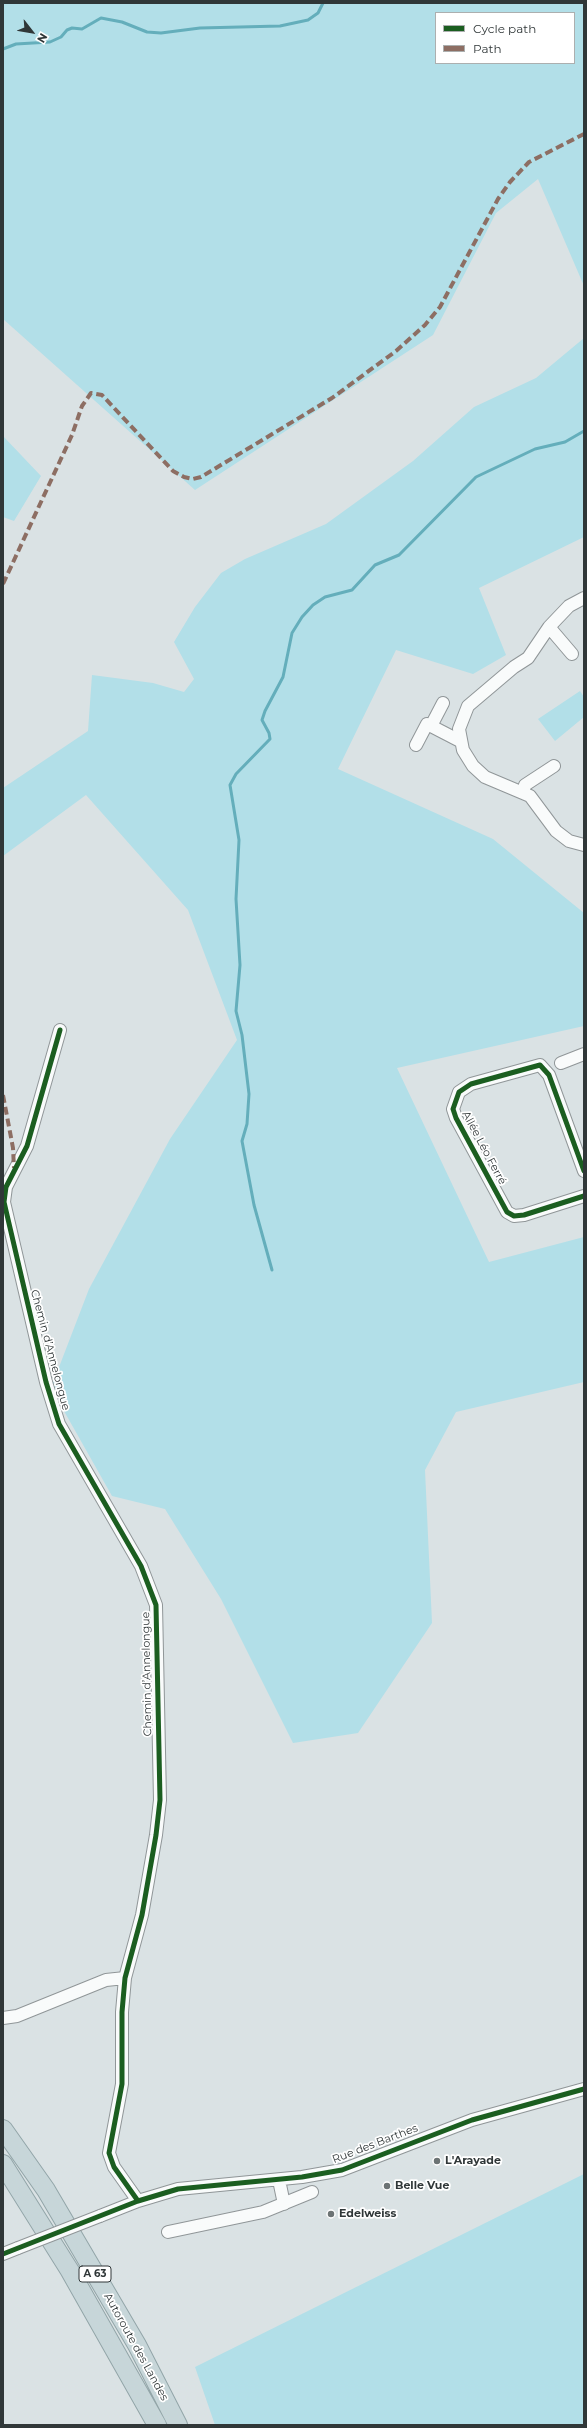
<!DOCTYPE html>
<html>
<head>
<meta charset="utf-8">
<style>
	body { margin:0 }
	#map { position:relative; width:587px; height:2428px; overflow:hidden; background:#dae2e4; font-family:Montserrat,sans-serif }
	canvas { display:block }
	.frame { position:absolute; inset:0; border:4px solid #303738; pointer-events:none }
	.legend { position:absolute; left:435px; top:12px; width:140px; height:52px; box-sizing:border-box; background:#fff; border:1px solid #acafaf; margin:0; padding:5px 7px; list-style:none; font-size:12px; color:#303738 }
	.legend li { display:flex; align-items:center; gap:8px; height:20px }
	.legend b { width:20px; border:1px solid #acafaf }
	.north { position:absolute; left:12px; top:12px; width:40px; height:40px; -webkit-text-stroke:3px #fff; paint-order:stroke; rotate:121deg; font-size:11px; font-weight:700; line-height:16px; text-align:center; color:#303738 }
	.north::after { content:''; display:block; margin:auto; width:14px; height:18px; background:#303738; clip-path:polygon(50% 0,100% 100%,50% 72%,0 100%) }
</style>
</head>
<body>
<div id="map">
<canvas width="587" height="2428"></canvas>
<div class="frame"></div>
<ul class="legend">
<li><b style="height:5px;background:#1b5e20"></b>Cycle path</li>
<li><b style="height:5px;background:#8d6e63"></b>Path</li>
</ul>
<div class="north">N</div>
</div>
<script>
const ctx = document.querySelector('canvas').getContext('2d');
ctx.lineJoin = 'round';
function fillPath(path, color) { ctx.fillStyle = color; ctx.fill(path, 'evenodd'); }
const poly = rows => new Path2D(rows.map(r => 'M' + r).join(''));
function strokePath(path, color, width, dash) { ctx.strokeStyle = color; ctx.lineWidth = width; ctx.lineCap = dash ? 'butt' : 'round'; ctx.setLineDash(dash || []); ctx.stroke(path); }
function write(font, color, halo, rows, align = 'center') {
  ctx.font = font + ' Montserrat,sans-serif'; ctx.lineWidth = 3.5; ctx.setLineDash([]); ctx.textBaseline = 'middle'; ctx.strokeStyle = halo; ctx.fillStyle = color; for (const [text, x, y, turn = 0] of rows) {
    ctx.save(); ctx.translate(x, y); ctx.rotate((+turn || 0) * Math.PI / 180); ctx.textAlign = isNaN(turn) ? turn : align; if (halo) ctx.strokeText(text, 0, 0); ctx.fillText(text, 0, 0); ctx.restore();
  }
}
fillPath(poly([
	[3,3,584,3,584,286,538,179,496,213,433,335,195,490,3,319],
	[436,13,574,13,574,63,436,63],
	[584,338,584,537,479,588,506,655,473,674,396,650,338,769,493,839,584,913,584,1026,397,1068,489,1262,584,1237,584,1382,456,1412,425,1470,432,1623,358,1733,293,1743,221,1599,165,1509,112,1496,51,1388,89,1289,170,1139,237,1040,188,910,86,795,3,856,3,788,88,731,92,675,153,683,184,692,194,679,174,642,195,607,221,573,245,559,326,524,413,461,474,407,536,378],
	[3,436,41,476,14,521,3,517],
	[580,691,584,697,584,717,555,741,538,719],
	[584,2174,584,2425,215,2425,195,2367]
]), '#b2dfe8');
strokePath(poly([
	[3,49,16,44,50,42,61,37,67,30,72,28,82,29,101,18,122,22,147,32,161,33,200,28,280,26,308,20,318,13,323,3],
	[272,1270,254,1205,242,1141,247,1124,249,1094,242,1035,236,1011,240,965,236,899,239,840,230,785,236,774,270,739,269,733,262,720,265,711,283,677,292,633,302,617,313,605,325,597,352,590,375,565,399,555,476,477,535,449,565,442,584,431]
]), '#64aebb', 3);
const minor = poly([
	[584,598,569,606,549,627,528,658,514,667,468,706,459,729,463,750,473,766,485,777,530,796,556,831,569,841,584,845],
	[549,627,572,654],
	[443,703,431,726,460,741],
	[416,745,427,724,431,726],
	[523,793,525,785,554,766],
	[60,1030,27,1146,6,1187,4,1202,46,1382,59,1424,141,1566,156,1605,160,1800,156,1835,142,1915,125,1978,122,2012,122,2084,109,2153,114,2167,138,2201],
	[561,1063,584,1054],
	[584,1171,549,1075,540,1065,471,1084,459,1092,453,1109,456,1118,507,1212,514,1216,524,1215,584,1196],
	[3,2018,17,2016,106,1980,125,1978],
	[279,2180,284,2204],
	[100,2216,138,2201,178,2189,302,2177,342,2170,472,2120,584,2089],
	[168,2232,263,2212,312,2192],
	[3,2254,18,2248]
]);
const highway = poly([
	[3,2129,46,2190,137,2345,178,2425],
	[3,2164,70,2271,157,2425]
]);
strokePath(minor, '#909698', 14);
strokePath(highway, '#92a5a8', 20);
strokePath(minor, '#f9fbfb', 12);
strokePath(highway, '#c7d6d9', 18);
const minorBridge = poly([
	[18,2248,100,2216]
]);
strokePath(minorBridge, '#909698', 14, []);
strokePath(minorBridge, '#f9fbfb', 12);
strokePath(poly([
	[3,584,72,435,82,406,91,393,102,395,173,471,184,477,193,479,201,477,332,398,396,351,425,325,440,307,498,199,510,182,529,162,584,134],
	[3,1095,13,1148,14,1168]
]), '#8d6e63', 4, [8, 4]);
strokePath(poly([
	[60,1030,27,1146,6,1187,4,1202,46,1382,59,1424,141,1566,156,1605,160,1800,156,1835,142,1915,125,1978,122,2012,122,2084,109,2153,114,2167,138,2201],
	[584,1171,549,1075,540,1065,471,1084,459,1092,453,1109,456,1118,507,1212,514,1216,524,1215,584,1196],
	[3,2254,138,2201,178,2189,302,2177,342,2170,472,2120,584,2089]
]), '#1b5e20', 5);
for (const [x, y, r, color] of [
	[437,2161,4,"#6c7374"],
	[387,2186,4,"#6c7374"],
	[331,2214,4,"#6c7374"]
]) { const dot = new Path2D(); dot.arc(x, y, r, 0, 2 * Math.PI); ctx.fillStyle = color; ctx.fill(dot); strokePath(dot, '#fff', 1.5); }
for (const [x, y, w] of [
	[95,2274,32]
]) { const box = new Path2D(); box.roundRect(x - w / 2, y - 8, w, 16, 3); ctx.fillStyle = '#fff'; ctx.fill(box); strokePath(box, '#303738', 1); }
write('bold 10px', '#303738', null, [
	["A 63",95,2274]
]);
write('11px', '#303738', '#fff', [
	["Allée Léo Ferré",484,1148,62],
	["Chemin d’Annelongue",50,1350,75],
	["Chemin d’Annelongue",147,1674,-91],
	["Rue des Barthes",375,2144,-21],
	["Autoroute des Landes",136,2347,61]
]);
write('bold 11px', '#303738', '#fff', [
	["L'Arayade",445,2161],
	["Belle Vue",395,2186],
	["Edelweiss",339,2214]
], 'left');
</script>
</body>
</html>
